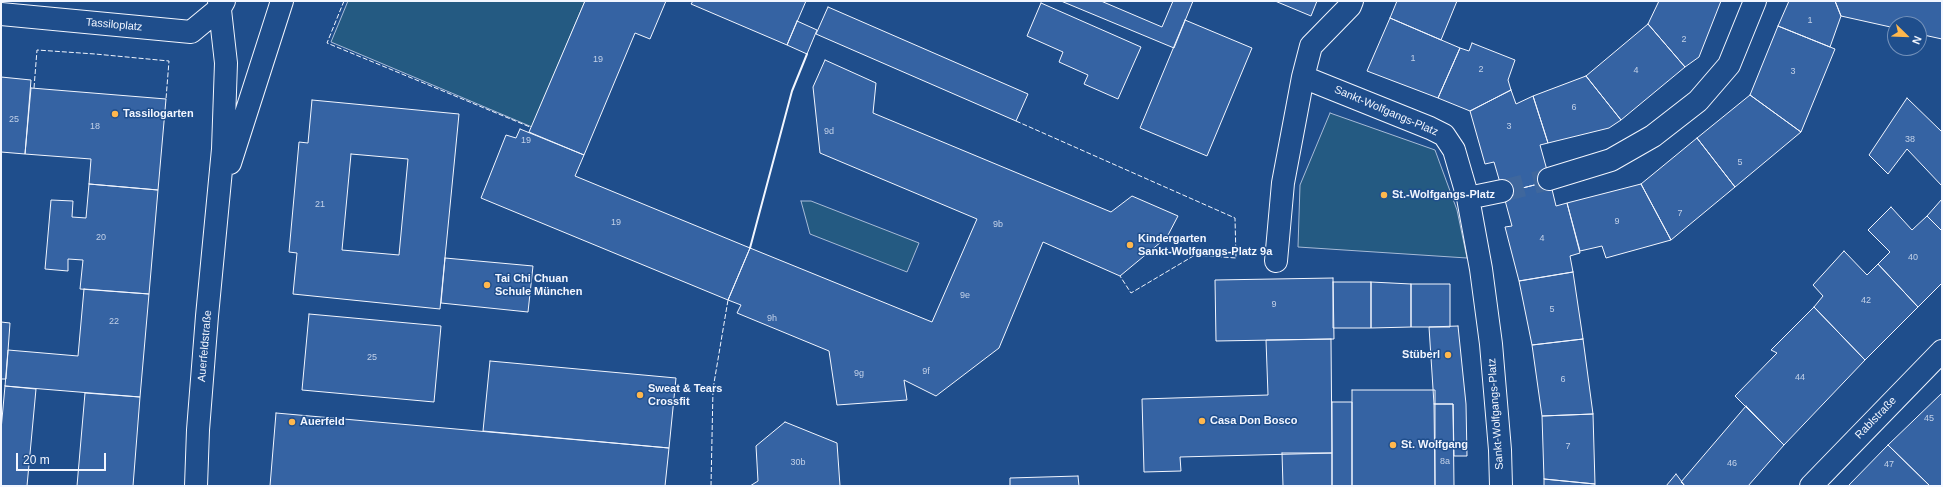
<!DOCTYPE html>
<html>
<head>
<meta charset="utf-8">
<style>
	body { margin:0 }
	#map { position:relative; width:1943px; height:487px; overflow:hidden; background:#1f4e8c; font-family:Helvetica,sans-serif }
	canvas { display:block }
	.frame { position:absolute; inset:0; border:2px solid #f2f6ff; pointer-events:none }
	.north { position:absolute; left:1887px; top:16px; width:40px; height:40px; box-sizing:border-box; background:#1f4e8c; border:1px solid #7391ba; border-radius:50%; rotate:113deg; font-size:11px; font-weight:700; line-height:16px; text-align:center; color:#f2f6ff }
	.north::after { content:''; display:block; margin:auto; width:14px; height:18px; background:#ffb74d; clip-path:polygon(50% 0,100% 100%,50% 72%,0 100%) }
	.scale { position:absolute; left:16px; top:453px; width:90px; height:18px; box-sizing:border-box; border:2px solid #f2f6ff; border-top:0; padding-left:5px; font-size:12px; line-height:14px; white-space:nowrap; color:#f2f6ff; -webkit-text-stroke:3px #1f4e8c; paint-order:stroke }
</style>
</head>
<body>
<div id="map">
<canvas width="1943" height="487"></canvas>
<div class="frame"></div>
<div class="north">N</div>
<div class="scale">20 m</div>
</div>
<script>
const ctx = document.querySelector('canvas').getContext('2d');
ctx.lineJoin = 'round';
function fillPath(path, color) { ctx.fillStyle = color; ctx.fill(path, 'evenodd'); }
const poly = rows => new Path2D(rows.map(r => 'M' + r).join(''));
function strokePath(path, color, width, dash) { ctx.strokeStyle = color; ctx.lineWidth = width; ctx.lineCap = dash ? 'butt' : 'round'; ctx.setLineDash(dash || []); ctx.stroke(path); }
function write(font, color, halo, rows, align = 'center') {
  ctx.font = font + ' Helvetica,sans-serif'; ctx.lineWidth = 3; ctx.setLineDash([]); ctx.textBaseline = 'middle'; ctx.strokeStyle = halo; ctx.fillStyle = color; for (const [text, x, y, turn = 0] of rows) {
    ctx.save(); ctx.translate(x, y); ctx.rotate((+turn || 0) * Math.PI / 180); ctx.textAlign = isNaN(turn) ? turn : align; if (halo) ctx.strokeText(text, 0, 0); ctx.fillText(text, 0, 0); ctx.restore();
  }
}
const green = poly([
	[348,1,585,1,532,127,331,42,348,1],
	[1330,113,1435,150,1457,210,1467,258,1298,247,1300,185,1330,113],
	[801,201,811,201,919,243,907,272,810,234,801,201]
]);
fillPath(green, '#245a82');
strokePath(green, '#a8bbd7', 1);
const building = poly([
	[585,1,666,1,650,39,635,33,584,155,529,132,585,1],
	[693,1,806,1,787,45,691,4,693,1],
	[1061,1,1101,1,1162,27,1173,1,1193,1,1174,48,1061,1],
	[1275,1,1317,1,1311,16,1275,1],
	[1397,1,1457,1,1441,40,1390,18,1397,1],
	[1659,1,1721,1,1699,57,1685,67,1648,24,1659,1],
	[1789,1,1835,1,1841,16,1830,47,1778,26,1789,1],
	[1835,1,1942,1,1942,39,1919,34,1919,24,1895,24,1895,28,1841,16,1835,1],
	[1041,3,1141,47,1118,99,1084,84,1088,75,1059,62,1063,52,1027,36,1041,3],
	[828,7,1028,94,1016,121,816,34,828,7],
	[1390,18,1460,48,1438,98,1367,71,1390,18],
	[1185,20,1252,48,1207,156,1140,128,1185,20],
	[797,21,817,30,807,54,787,45,797,21],
	[1648,24,1685,67,1621,120,1586,76,1648,24],
	[1778,26,1835,49,1801,132,1750,95,1778,26],
	[1472,43,1515,60,1508,80,1511,90,1470,111,1438,98,1460,48,1469,51,1472,43],
	[825,60,876,83,873,113,1111,212,1132,196,1178,216,1167,237,1120,276,1043,242,999,348,936,396,904,380,907,400,837,405,829,351,737,313,741,305,728,300,750,248,932,322,977,219,820,153,813,87,825,60],
	[1586,76,1621,120,1609,128,1548,143,1533,96,1586,76],
	[1,77,31,80,25,154,1,152,1,77],
	[31,88,166,99,158,190,89,184,91,159,25,154,31,88],
	[1511,90,1516,104,1533,96,1548,143,1540,145,1550,181,1503,193,1494,162,1485,164,1470,111,1511,90],
	[1750,95,1801,132,1735,187,1697,138,1750,95],
	[1907,98,1942,132,1942,186,1907,149,1888,174,1869,155,1907,98],
	[312,100,459,114,440,309,293,294,297,253,289,252,299,142,308,143,312,100],
	[351,154,408,159,399,255,342,250,351,154],
	[520,129,584,155,575,176,750,248,728,300,481,198,506,135,516,138,520,129],
	[1697,138,1735,187,1671,240,1641,184,1697,138],
	[1550,181,1556,206,1567,203,1580,253,1570,256,1573,272,1519,281,1505,227,1512,226,1503,193,1550,181],
	[89,184,158,190,149,294,80,289,83,260,68,259,68,271,45,269,51,200,73,201,72,217,86,218,89,184],
	[1641,184,1671,240,1606,258,1602,246,1580,251,1567,203,1641,184],
	[1942,199,1942,231,1927,216,1942,199],
	[1891,207,1912,230,1927,216,1942,231,1942,283,1918,307,1878,264,1890,252,1868,230,1891,207],
	[1844,251,1867,275,1878,264,1918,307,1865,360,1814,307,1823,296,1813,285,1844,251],
	[445,258,533,266,528,312,441,303,445,258],
	[1573,272,1583,339,1532,345,1519,281,1573,272],
	[1333,278,1334,339,1216,341,1215,280,1333,278],
	[1333,282,1371,282,1371,328,1333,328,1333,282],
	[1371,282,1411,284,1411,327,1371,328,1371,282],
	[1411,284,1450,284,1450,327,1411,327,1411,284],
	[84,289,149,294,140,397,5,386,8,350,78,356,84,289],
	[1814,307,1865,360,1784,445,1735,396,1777,353,1771,350,1814,307],
	[309,314,441,326,434,402,302,390,309,314],
	[1,322,10,323,6,379,1,379,1,322],
	[1458,326,1466,404,1467,456,1454,456,1453,404,1434,404,1429,327,1458,326],
	[1331,339,1332,453,1180,457,1181,471,1144,472,1142,399,1268,395,1266,340,1331,339],
	[1583,339,1593,414,1542,416,1532,345,1583,339],
	[490,361,676,378,669,448,483,431,490,361],
	[5,386,36,389,27,486,1,486,1,430,5,386],
	[1352,390,1435,390,1435,486,1352,486,1352,390],
	[85,393,140,397,133,486,77,486,85,393],
	[1942,393,1942,486,1930,486,1888,445,1942,393],
	[1332,402,1352,402,1352,486,1332,486,1332,402],
	[1434,404,1453,404,1454,486,1435,486,1434,404],
	[1746,406,1784,445,1748,486,1685,486,1681,482,1746,406],
	[276,413,669,448,665,486,270,486,276,413],
	[1593,414,1595,484,1544,479,1542,416,1593,414],
	[785,422,837,443,840,486,750,486,758,481,756,446,785,422],
	[1888,445,1930,486,1848,486,1888,445],
	[1282,453,1332,453,1332,486,1283,486,1282,453],
	[1676,474,1685,486,1666,486,1676,474],
	[1078,476,1079,486,1010,486,1010,478,1078,476],
	[1544,479,1595,484,1595,486,1544,486,1544,479]
]);
fillPath(building, '#3563a3');
strokePath(building, '#f2f6ff', 1);
strokePath(poly([
	[1502,191,1549,179]
]), '#3f679d', 22, [22, 11]);
const minor = poly([
	[1,14,191,32,220,8,224,1],
	[1303,77,1430,128,1444,135,1454,150,1468,198,1481,269,1491,344,1500,450,1501,486],
	[230,163,282,1],
	[1549,179,1611,160,1653,136,1698,101,1729,65,1755,1],
	[1468,198,1502,191],
	[1276,261,1283,183,1303,77,1311,46,1350,6,1352,1],
	[196,486,198,430,207,316,223,149,226,63,219,1],
	[1811,486,1942,351]
]);
strokePath(minor, '#f2f6ff', 24);
strokePath(minor, '#1f4e8c', 22);
strokePath(poly([
	[344,1,327,43,530,127],
	[34,88,37,50,95,54,169,61,166,99],
	[1016,121,1235,218,1236,258,1195,255,1131,293,1120,276],
	[711,486,713,389,728,300]
]), '#f2f6ff', 1, [5, 2]);
strokePath(poly([
	[750,248,792,91,807,54]
]), '#f2f6ff', 2);
for (const [x, y, r, color] of [
	[115,114,4,"#ffb74d"],
	[1384,195,4,"#ffb74d"],
	[1130,245,4,"#ffb74d"],
	[487,285,4,"#ffb74d"],
	[1448,355,4,"#ffb74d"],
	[640,395,4,"#ffb74d"],
	[1202,421,4,"#ffb74d"],
	[292,422,4,"#ffb74d"],
	[1393,445,4,"#ffb74d"]
]) { const dot = new Path2D(); dot.arc(x, y, r, 0, 2 * Math.PI); ctx.fillStyle = color; ctx.fill(dot); strokePath(dot, '#1f4e8c', 1.5); }
write('9px', '#c3d1e8', null, [
	["1",1810,21],
	["2",1684,40],
	["1",1413,59],
	["19",598,60],
	["2",1481,70],
	["4",1636,71],
	["3",1793,72],
	["6",1574,108],
	["25",14,120],
	["18",95,127],
	["3",1509,127],
	["9d",829,132],
	["38",1910,140],
	["19",526,141],
	["5",1740,163],
	["21",320,205],
	["7",1680,214],
	["9",1617,222],
	["19",616,223],
	["9b",998,225],
	["20",101,238],
	["4",1542,239],
	["40",1913,258],
	["9e",965,296],
	["42",1866,301],
	["9",1274,305],
	["5",1552,310],
	["9h",772,319],
	["22",114,322],
	["25",372,358],
	["9f",926,372],
	["9g",859,374],
	["44",1800,378],
	["6",1563,380],
	["45",1929,419],
	["7",1568,447],
	["8a",1445,462],
	["30b",798,463],
	["46",1732,464],
	["47",1889,465]
]);
write('11px', '#f2f6ff', '#1f4e8c', [
	["Tassiloplatz",114,25,5],
	["Sankt-Wolfgangs-Platz",1386,111,23],
	["Auerfeldstraße",205,346,-85],
	["Sankt-Wolfgangs-Platz",1496,414,-94],
	["Rablstraße",1876,418,-46]
]);
write('bold 11px', '#f2f6ff', '#1f4e8c', [
	["Tassilogarten",123,114],
	["St.-Wolfgangs-Platz",1392,195],
	["Kindergarten",1138,239],
	["Sankt-Wolfgangs-Platz 9a",1138,252],
	["Tai Chi Chuan",495,279],
	["Schule München",495,292],
	["Stüberl",1440,355,"right"],
	["Sweat & Tears",648,389],
	["Crossfit",648,402],
	["Casa Don Bosco",1210,421],
	["Auerfeld",300,422],
	["St. Wolfgang",1401,445]
], 'left');
</script>
</body>
</html>
